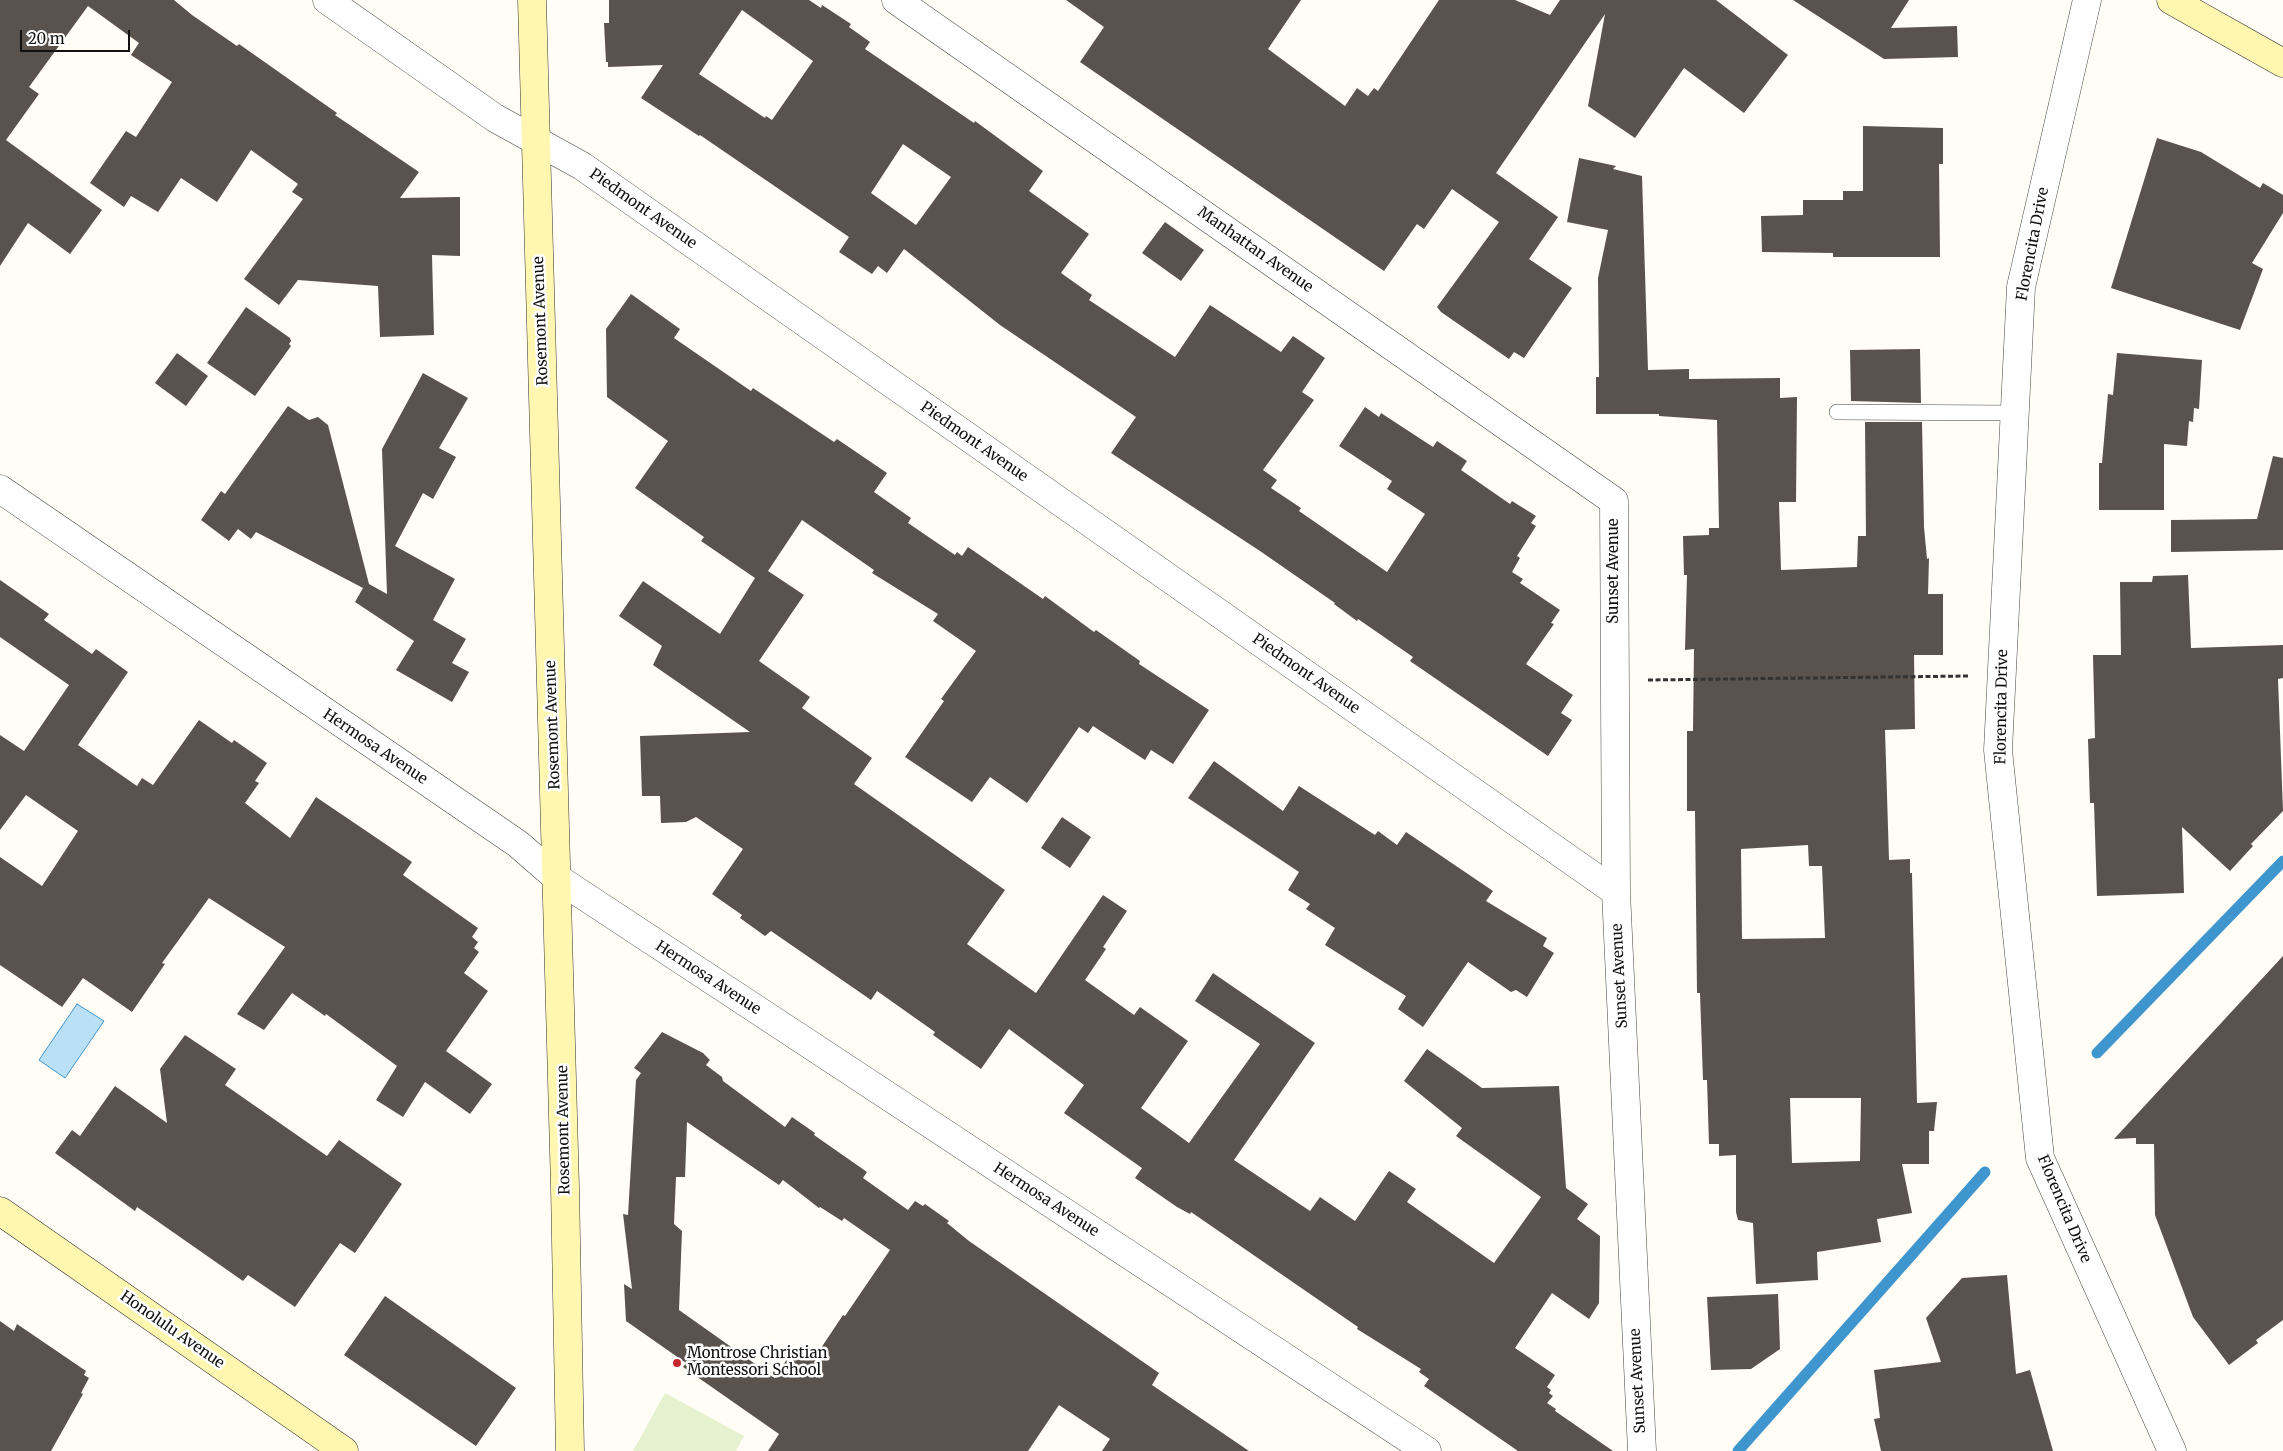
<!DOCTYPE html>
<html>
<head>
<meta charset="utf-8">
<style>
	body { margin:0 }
	#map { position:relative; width:2283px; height:1451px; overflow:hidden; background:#fffdf5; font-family:Merriweather,serif }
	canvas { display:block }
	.scale { position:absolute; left:20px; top:30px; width:110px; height:22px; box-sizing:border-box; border:2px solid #111; border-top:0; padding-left:6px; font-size:15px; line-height:18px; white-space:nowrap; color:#111; -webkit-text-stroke:4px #fff; paint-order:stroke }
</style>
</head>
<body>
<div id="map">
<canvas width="2283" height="1451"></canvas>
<div class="scale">20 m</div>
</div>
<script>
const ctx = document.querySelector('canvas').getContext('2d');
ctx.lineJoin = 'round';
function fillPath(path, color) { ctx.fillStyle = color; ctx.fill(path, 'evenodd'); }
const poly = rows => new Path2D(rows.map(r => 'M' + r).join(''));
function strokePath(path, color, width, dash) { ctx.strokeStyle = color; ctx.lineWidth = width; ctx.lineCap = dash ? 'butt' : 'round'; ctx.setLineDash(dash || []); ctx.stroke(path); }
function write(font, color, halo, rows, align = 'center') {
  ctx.font = font + ' Merriweather,serif'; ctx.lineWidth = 5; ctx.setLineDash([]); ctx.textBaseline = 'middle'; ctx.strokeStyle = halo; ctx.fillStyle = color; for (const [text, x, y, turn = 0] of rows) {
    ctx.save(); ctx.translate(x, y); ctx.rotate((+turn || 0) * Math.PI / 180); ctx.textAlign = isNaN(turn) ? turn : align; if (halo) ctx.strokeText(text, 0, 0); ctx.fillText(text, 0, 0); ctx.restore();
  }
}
fillPath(poly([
	[665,1393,744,1436,736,1451,633,1451]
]), '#e6f2cf');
const water = poly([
	[77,1004,104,1021,65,1078,39,1060,77,1004]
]);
fillPath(water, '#b9e0f7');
strokePath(water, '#3f96cf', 1);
strokePath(poly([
	[2097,1053,2283,861],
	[1738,1451,1985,1172]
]), '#3f96cf', 11);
fillPath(poly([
	[0,0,174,0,192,15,237,46,239,44,337,113,335,115,419,172,400,198,460,197,460,256,432,255,434,335,380,337,378,286,298,280,279,305,244,279,303,199,292,192,298,184,251,150,217,202,181,178,158,212,131,196,124,207,90,183,126,131,136,137,172,82,131,55,139,43,88,6,29,87,39,94,6,140,102,210,70,254,28,223,0,266],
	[609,0,809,0,821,8,822,5,851,24,849,27,870,42,865,49,974,123,975,121,1043,171,1029,191,1089,234,1061,273,1092,295,1089,300,1175,357,1210,305,1281,352,1293,336,1325,358,1302,392,1314,400,1263,470,1277,480,1271,488,1301,508,1299,511,1387,572,1425,514,1387,489,1392,481,1339,446,1365,407,1379,417,1381,413,1433,447,1437,441,1467,461,1461,470,1510,504,1512,501,1536,516,1531,523,1536,526,1517,556,1520,558,1512,572,1523,579,1520,583,1560,610,1551,623,1554,624,1526,664,1573,695,1561,713,1572,720,1548,756,1410,661,1413,657,1358,619,1357,621,1334,604,1335,603,1260,551,1111,453,1136,417,1000,325,904,249,887,273,878,266,872,274,839,252,849,237,700,135,699,136,641,98,663,65,608,67,608,62,606,62,604,23,609,23],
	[742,10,813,61,772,120,766,116,765,118,699,74],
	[903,144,951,177,916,225,871,193],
	[1066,0,1301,0,1268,49,1345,106,1357,88,1368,96,1374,88,1378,91,1439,0,1515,0,1550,15,1560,0,1716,0,1788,55,1744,113,1684,68,1635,138,1588,106,1605,14,1496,173,1558,217,1529,259,1572,288,1524,358,1514,352,1509,359,1441,312,1437,307,1499,222,1452,189,1424,229,1417,224,1384,271,1080,62,1104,27],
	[1793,0,1909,0,1891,28,1957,26,1958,57,1884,59],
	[1863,126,1943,128,1943,164,1939,164,1940,257,1833,257,1833,253,1762,252,1761,216,1803,215,1803,200,1843,200,1843,191,1863,191],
	[2157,138,2201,152,2260,188,2263,183,2283,195,2283,213,2252,263,2263,269,2240,330,2111,288],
	[1579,158,1616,166,1613,169,1642,176,1648,370,1689,369,1689,379,1780,378,1780,398,1797,397,1796,502,1779,502,1781,570,1857,567,1858,536,1866,536,1865,422,1922,422,1924,527,1927,559,1929,558,1928,594,1943,594,1943,655,1914,655,1915,729,1885,730,1889,860,1910,859,1910,873,1912,873,1917,1103,1937,1102,1934,1131,1929,1131,1929,1164,1902,1164,1912,1213,1877,1219,1881,1242,1817,1252,1818,1280,1756,1284,1753,1223,1738,1220,1736,1212,1736,1155,1719,1156,1719,1144,1709,1144,1707,1080,1703,1080,1700,993,1697,993,1695,811,1687,811,1687,731,1693,731,1694,649,1685,650,1687,575,1684,575,1683,536,1709,535,1709,528,1719,528,1717,420,1659,416,1659,414,1596,414,1596,377,1599,377,1598,278,1608,230,1567,222],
	[1808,845,1809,866,1822,866,1825,938,1742,939,1741,849],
	[1790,1098,1861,1098,1860,1161,1792,1163],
	[1165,222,1204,250,1181,281,1142,253],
	[631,294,680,329,674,338,751,391,753,388,834,442,837,439,887,473,874,492,911,518,908,523,955,555,957,552,962,556,968,547,1043,599,1045,596,1094,632,1096,630,1140,661,1139,664,1209,710,1173,764,1151,750,1145,760,1093,726,1088,733,1079,727,1027,803,990,777,972,802,905,757,944,701,941,699,976,651,933,621,938,614,872,573,874,570,802,520,768,571,804,595,759,661,810,697,802,708,872,758,854,784,1005,890,967,944,1036,993,1103,895,1127,911,1103,947,1106,949,1085,980,1134,1015,1140,1007,1188,1041,1141,1108,1189,1143,1260,1044,1195,1001,1213,973,1315,1043,1234,1160,1310,1211,1320,1197,1355,1221,1389,1171,1416,1189,1407,1202,1494,1263,1541,1197,1456,1136,1462,1128,1404,1081,1427,1049,1482,1088,1559,1086,1566,1188,1588,1204,1577,1219,1600,1236,1599,1303,1589,1319,1552,1293,1515,1348,1555,1375,1547,1387,1551,1390,1549,1393,1553,1396,1547,1403,1556,1409,1555,1411,1613,1451,1518,1451,1424,1386,1429,1379,1419,1372,1421,1369,1357,1329,1358,1327,1191,1212,1190,1214,1177,1207,1135,1178,1142,1168,1064,1113,1084,1085,1009,1029,981,1069,933,1035,935,1032,877,991,871,1000,771,931,765,936,740,918,742,915,712,894,743,849,696,817,686,822,661,823,660,796,642,796,640,736,750,732,653,665,662,646,619,616,643,581,720,634,755,578,701,541,704,537,635,488,668,441,607,397,606,329],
	[246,307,290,338,291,341,289,344,291,346,255,396,207,363],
	[1920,349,1921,403,1851,401,1850,350],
	[177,353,208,376,186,406,155,383],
	[2117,353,2202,360,2199,409,2194,408,2193,422,2189,421,2187,446,2164,444,2164,510,2099,510,2099,463,2102,463,2108,394,2113,395],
	[423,373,468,398,439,448,456,457,433,499,423,493,395,546,455,579,433,620,466,639,452,663,469,672,452,702,396,670,414,641,355,602,363,588,256,532,251,539,238,529,229,541,201,520,221,491,225,494,288,406,309,420,318,417,328,425,369,584,387,594,382,449],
	[2273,456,2283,458,2283,550,2171,552,2171,520,2257,519],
	[2188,575,2191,648,2283,645,2283,678,2278,679,2283,811,2251,844,2253,846,2230,871,2182,827,2184,893,2097,896,2094,803,2090,803,2088,739,2095,738,2093,655,2121,655,2120,582,2152,582,2153,576],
	[0,580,49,614,44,620,92,654,96,649,128,672,78,745,137,786,142,778,153,785,199,720,232,743,234,740,267,763,255,781,259,783,245,803,290,838,316,797,412,862,403,875,478,928,472,937,478,942,474,948,479,952,464,973,488,991,446,1051,492,1084,470,1114,425,1082,403,1117,376,1100,397,1066,326,1014,325,1016,292,993,264,1030,237,1014,285,947,209,898,162,963,165,964,132,1012,83,978,62,1007,0,965,0,857,42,886,78,831,26,795,0,830,0,735,24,751,69,685,0,637],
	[1214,761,1283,811,1299,786,1375,835,1378,831,1397,845,1406,832,1493,891,1486,901,1547,938,1543,946,1554,953,1527,997,1516,990,1511,992,1468,962,1423,1027,1398,1009,1406,996,1325,945,1335,928,1306,909,1310,904,1288,890,1299,872,1188,798],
	[1062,817,1091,837,1070,868,1041,848],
	[2283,956,2283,1320,2256,1340,2258,1343,2229,1365,2193,1317,2155,1215,2154,1144,2136,1144,2136,1138,2114,1139],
	[662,1032,703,1053,710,1060,706,1065,722,1077,723,1081,785,1127,792,1117,815,1133,814,1135,867,1172,863,1178,908,1210,915,1201,923,1206,925,1204,949,1221,947,1223,969,1241,1159,1373,1152,1385,1249,1451,1102,1451,1110,1439,1059,1405,1028,1451,768,1451,779,1434,683,1367,686,1363,626,1321,624,1284,632,1289,623,1214,628,1215,636,1080,641,1073,634,1068],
	[687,1122,779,1185,783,1180,819,1208,820,1207,842,1221,844,1218,890,1250,845,1316,843,1315,813,1360,794,1348,775,1378,679,1310,682,1231,674,1224,676,1177,685,1177],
	[185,1035,236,1069,225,1085,327,1156,339,1140,402,1184,355,1253,340,1243,295,1307,248,1275,243,1281,137,1207,135,1211,55,1153,72,1130,80,1136,115,1086,167,1123,160,1069],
	[2007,1275,2016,1374,2030,1370,2053,1451,1881,1451,1874,1419,1880,1418,1874,1370,1941,1362,1926,1318,1962,1278],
	[1778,1294,1780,1349,1751,1369,1711,1370,1707,1297],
	[385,1296,516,1388,476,1446,344,1355],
	[0,1321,14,1331,17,1324,86,1371,84,1375,89,1378,81,1393,83,1394,51,1451,0,1451]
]), '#5a524d');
const lane = poly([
	[1837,412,2015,413]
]);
const street = poly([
	[327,0,495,118,582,166,1616,892],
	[896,0,1614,501,1616,892,1642,1451],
	[2087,0,2021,287,1998,750,2040,1158,2172,1451],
	[0,489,518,844,557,878,1427,1451]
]);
const secondary = poly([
	[532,0,565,1187,570,1451],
	[2171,0,2283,63],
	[0,1211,344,1451]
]);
strokePath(lane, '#444', 16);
strokePath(street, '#444', 29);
strokePath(secondary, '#333', 29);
strokePath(poly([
	[1648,680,1969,676]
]), '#333', 3, [5, 2.5]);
strokePath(lane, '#fff', 15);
strokePath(street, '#fff', 28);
strokePath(secondary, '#fff6b0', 28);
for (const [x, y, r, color] of [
	[677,1363,5,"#c4262e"]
]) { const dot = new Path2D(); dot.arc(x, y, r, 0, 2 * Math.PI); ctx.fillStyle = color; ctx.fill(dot); strokePath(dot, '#fff', 2); }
write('15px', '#111', '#fff', [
	["Piedmont Avenue",643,209,35],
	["Florencita Drive",2033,244,-79],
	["Manhattan Avenue",1255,250,35],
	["Rosemont Avenue",541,321,-92],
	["Piedmont Avenue",974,442,35],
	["Sunset Avenue",1614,571,-90],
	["Piedmont Avenue",1306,674,35],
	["Florencita Drive",2002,707,-89],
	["Rosemont Avenue",553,725,-92],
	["Hermosa Avenue",375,747,34],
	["Sunset Avenue",1620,976,-93],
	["Hermosa Avenue",708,978,33],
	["Rosemont Avenue",564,1130,-91],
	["Hermosa Avenue",1046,1200,33],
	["Florencita Drive",2064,1209,67],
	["Honolulu Avenue",172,1330,35],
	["Sunset Avenue",1638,1381,-93]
]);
write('15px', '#111', '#fff', [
	["Montrose Christian",687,1354],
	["Montessori School",687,1371]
], 'left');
</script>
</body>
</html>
